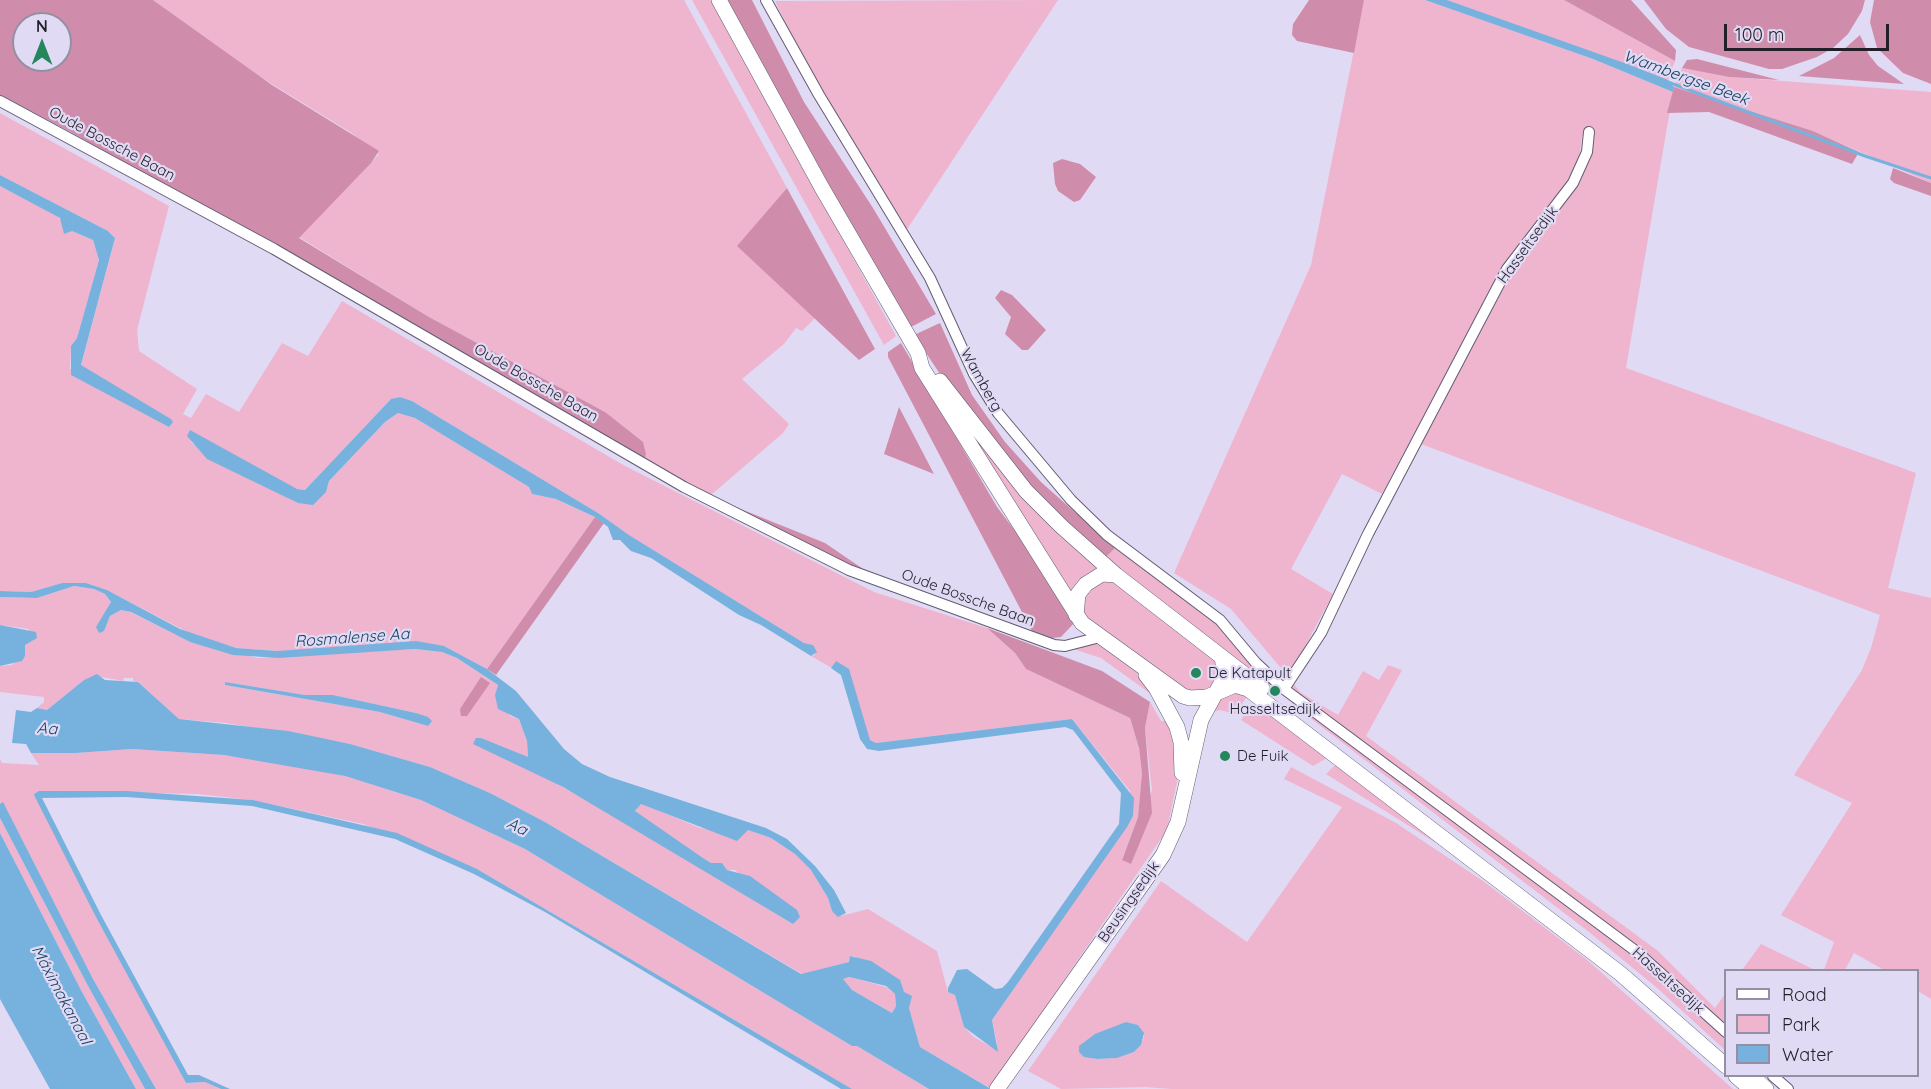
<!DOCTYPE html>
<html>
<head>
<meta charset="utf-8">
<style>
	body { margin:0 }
	#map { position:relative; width:1931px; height:1089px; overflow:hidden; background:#e1daf4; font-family:Quicksand,sans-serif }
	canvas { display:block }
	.legend { position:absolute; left:1724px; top:969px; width:195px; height:108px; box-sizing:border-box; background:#e1daf4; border:2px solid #958fa3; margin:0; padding:8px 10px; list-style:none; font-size:18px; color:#221f29 }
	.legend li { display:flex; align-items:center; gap:12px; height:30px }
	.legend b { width:30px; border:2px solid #958fa3 }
	.north { position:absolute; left:12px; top:12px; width:60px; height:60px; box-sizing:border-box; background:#e1daf4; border:2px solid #958fa3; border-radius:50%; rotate:0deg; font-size:16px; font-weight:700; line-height:24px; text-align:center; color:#221f29 }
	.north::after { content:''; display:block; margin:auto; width:21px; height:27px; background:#25865e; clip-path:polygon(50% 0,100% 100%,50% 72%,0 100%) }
	.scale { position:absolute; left:1724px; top:24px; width:165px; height:27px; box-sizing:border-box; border:3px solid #221f29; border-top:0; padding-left:8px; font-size:18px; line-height:21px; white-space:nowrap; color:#221f29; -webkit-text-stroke:4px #e1daf4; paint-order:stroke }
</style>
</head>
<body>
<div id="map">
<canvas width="1931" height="1089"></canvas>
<ul class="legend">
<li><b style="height:8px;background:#fff"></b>Road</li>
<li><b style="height:16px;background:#efb4ce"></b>Park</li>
<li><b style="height:16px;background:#77b2df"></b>Water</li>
</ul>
<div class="north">N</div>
<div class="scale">100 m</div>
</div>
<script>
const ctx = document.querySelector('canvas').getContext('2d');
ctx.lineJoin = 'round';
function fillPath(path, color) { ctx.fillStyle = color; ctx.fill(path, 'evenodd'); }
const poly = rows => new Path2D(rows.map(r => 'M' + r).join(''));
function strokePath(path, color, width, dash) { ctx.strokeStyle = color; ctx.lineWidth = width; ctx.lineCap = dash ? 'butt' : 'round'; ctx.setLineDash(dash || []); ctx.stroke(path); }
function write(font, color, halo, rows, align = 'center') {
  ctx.font = font + ' Quicksand,sans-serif'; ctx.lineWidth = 4.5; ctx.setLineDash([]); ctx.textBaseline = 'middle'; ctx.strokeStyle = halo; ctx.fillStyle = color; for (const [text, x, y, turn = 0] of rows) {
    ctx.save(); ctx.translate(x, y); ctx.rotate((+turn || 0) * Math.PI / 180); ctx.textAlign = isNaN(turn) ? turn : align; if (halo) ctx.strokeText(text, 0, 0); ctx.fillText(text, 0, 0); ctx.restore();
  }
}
fillPath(poly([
	[153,0,684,0,787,188,738,246,815,318,802,331,796,328,784,344,742,379,789,424,783,433,711,495,644,461,605,412,429,317,299,237,379,154,350,132,254,73],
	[692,0,711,0,896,336,884,345],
	[1058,0,906,231,798,49,775,1],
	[1364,0,1425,0,1593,59,1673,92,1626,368,1916,473,1888,588,1931,598,1931,999,1918,991,1918,970,1884,970,1854,953,1845,970,1824,970,1834,942,1781,915,1852,803,1794,775,1862,670,1871,648,1880,615,1421,444,1505,285,1579,184,1588,162,1591,139,1582,136,1578,168,1488,294,1382,494,1342,474,1291,569,1333,594,1301,654,1286,674,1231,609,1174,573,1311,265],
	[1447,0,1564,0,1675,61,1668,80],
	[1682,68,1729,77,1931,92,1931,183,1813,131,1674,87],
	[0,113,169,206,137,330,139,351,197,389,183,414,191,418,206,394,239,412,282,343,308,356,342,301,625,466,874,592,987,628,1015,653,1026,669,1130,718,1139,748,1142,773,1138,817,1122,859,1131,863,1152,790,1145,728,1150,702,1161,721,1171,721,1178,777,1167,830,990,1088,920,1047,909,1008,909,997,854,956,850,957,849,962,802,974,545,822,490,793,430,767,350,744,226,723,179,719,138,682,133,681,133,678,124,678,123,681,96,676,84,680,47,710,37,708,44,702,44,697,0,692,0,666,12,665,23,651,29,629,0,625,0,597,37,598,74,586,94,589,105,594,111,602,99,624,103,632,110,616,121,610,130,612,190,642,257,658,415,649,442,652,457,658,498,685,496,692,510,716,519,719,527,741,528,758,506,750,494,741,531,770,610,813,793,924,735,870,727,870,722,863,711,863,703,858,635,812,641,803,700,828,741,834,748,830,771,838,795,854,811,870,828,898,832,911,841,916,868,909,937,951,948,992,955,994,964,1027,974,1037,995,1049,997,1043,992,1020,1133,816,1130,791,1072,719,876,743,870,740,836,661,832,668,811,656,815,655,813,645,804,643,629,535,598,513,412,401,400,397,390,400,305,490,297,489,189,440,204,453,298,503,326,492,329,481,385,422,398,413,415,418,529,487,532,494,556,499,595,517,487,669,444,646,277,651,236,648,199,638,107,590,86,583,62,583,31,592,0,591,0,186,53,212,72,231,93,240,99,260,77,338,71,346,70,369,171,419,81,366,115,238,108,231,0,175],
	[225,682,305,695,333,695,416,713,428,726,380,712,225,685],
	[969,426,1100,565,1068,598,964,430],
	[1115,548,1214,619,1265,678,1262,683,1105,558],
	[1111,580,1214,655,1220,672,1208,692,1184,693,1087,622,1081,612,1085,590,1098,581],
	[1092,641,1104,645,1123,659,1150,685,1151,694,1101,658,1073,649],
	[1388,665,1402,670,1366,736,1658,951,1715,1008,1725,994,1725,1050,1656,987,1589,932,1292,704,1292,682,1301,693,1338,715,1363,671,1379,680],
	[1226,690,1250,692,1235,714,1220,710,1209,713],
	[1258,704,1332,755,1313,766,1241,720,1250,706,1255,709],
	[132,749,224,755,286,764,345,776,421,800,525,849,852,1046,857,1046,929,1089,852,1089,477,869,363,824,252,800,197,794,39,791,35,794,186,1083,205,1082,221,1089,156,1089,93,979,3,803,0,804,0,759,2,763,39,765,31,753,76,753],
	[1345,765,1465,861,1326,774,1334,766],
	[1291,767,1396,823,1483,881,1586,959,1733,1089,1172,1089,1145,1087,1061,1089,1028,1071,1161,881,1247,942,1342,807,1284,779],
	[1126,1022,1138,1025,1144,1036,1141,1045,1134,1052,1117,1058,1094,1059,1079,1052,1084,1042],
	[0,818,87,984,145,1089,136,1089,82,992,0,833],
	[1761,944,1815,970,1742,970],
	[849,977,886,987,895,994,896,1006,892,1013,852,990,842,979]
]), '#efb4ce');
fillPath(poly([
	[0,0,153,0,272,85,379,151,371,163,299,238,429,317,605,412,643,442,646,454,644,461,285,253,67,130,0,95],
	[24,24,60,24,60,60,24,60],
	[725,0,752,0,804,102,873,208,936,314,909,328],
	[1309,0,1364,0,1354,53,1297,41,1292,35,1293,24],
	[1564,0,1631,0,1676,50,1675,61],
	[1644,0,1865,0,1862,11,1848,34,1833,48,1817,57,1782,69,1769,69,1689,47,1666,29],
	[1874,0,1931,0,1931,84,1903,73,1877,48,1870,22],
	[1860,35,1869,55,1878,66,1904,84,1799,76,1834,58],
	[1697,59,1779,80,1729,77,1682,68,1687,60],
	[1674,87,1813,131,1859,152,1852,164,1709,112,1667,113],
	[1062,159,1080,164,1096,177,1080,200,1074,202,1058,191,1055,184,1053,163],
	[1893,168,1931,183,1931,196,1894,183,1890,179],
	[787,188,875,349,859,360,737,246],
	[1001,290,1012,295,1046,330,1028,350,1022,350,1005,334,1011,317,995,298],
	[940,323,972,395,1005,442,1041,482,1115,548,1105,558,1028,489,942,377,914,335],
	[901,343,997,507,1031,552,1076,621,1061,637,1044,639,1033,633,888,357,888,352],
	[899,407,934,474,884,454],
	[721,501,825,543,869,573,797,541],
	[595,517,604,523,496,675,487,669],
	[987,628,1102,671,1150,702,1145,728,1152,813,1131,864,1122,860,1138,817,1142,773,1139,748,1130,718,1026,669,1015,653],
	[481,677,490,683,467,716,461,716,460,709]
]), '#d08dab');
fillPath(poly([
	[1425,0,1447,0,1630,65,1668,80,1674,87,1673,92,1593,59],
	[0,175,108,231,115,238,81,365,171,419,173,422,169,427,71,375,71,346,77,338,99,260,93,240,72,231,64,234,60,218,0,186],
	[400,397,412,401,598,513,629,535,804,643,813,645,817,652,811,656,761,625,739,615,651,558,631,551,620,540,613,540,608,527,595,517,556,499,532,494,529,487,415,418,398,413,385,422,329,481,326,492,313,505,298,503,207,459,187,436,190,430,297,489,305,490,391,399],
	[62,583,86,583,107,590,180,629,236,648,277,651,416,641,444,646,487,669,516,691,564,749,582,764,610,777,766,828,787,839,815,866,834,890,846,913,838,917,832,911,828,898,811,870,795,854,771,838,748,830,737,841,641,804,635,811,703,858,711,863,722,863,727,870,750,876,797,910,800,917,793,924,563,787,473,744,476,738,481,738,528,757,527,741,519,719,498,709,495,695,498,685,457,658,442,652,415,649,279,658,233,655,190,642,131,612,121,610,110,616,104,631,99,633,96,627,111,602,105,594,94,589,74,586,37,598,0,597,0,591,31,592],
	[0,625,36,632,37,638,25,645,25,656,22,661,0,666],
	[836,661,849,669,870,740,876,743,1072,719,1134,798,1133,816,1127,827,992,1020,998,1052,964,1027,955,995,948,992,948,988,957,970,967,969,995,989,1002,988,1008,982,1119,824,1121,793,1073,730,1065,727,879,751,867,749,860,739,841,675,831,668],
	[97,674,105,680,138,682,179,719,288,731,350,744,430,767,490,793,545,822,801,974,849,962,850,956,871,961,900,980,904,992,912,996,909,1008,920,1047,991,1089,929,1089,857,1046,852,1046,525,849,421,800,345,776,224,755,132,749,76,753,31,753,26,744,12,743,16,710,31,712,37,708,47,710,84,680],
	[849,977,886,986,895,994,896,1006,892,1013,852,990,843,979],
	[225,682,305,695,333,695,416,713,428,717,432,721,428,726,380,712,225,685],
	[39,791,126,791,253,800,397,833,477,869,852,1089,841,1089,545,912,474,874,395,839,252,806,126,797,42,798,101,915,188,1075,199,1075,230,1089,221,1089,205,1082,186,1083,96,917,35,797,34,794],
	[3,802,93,979,156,1089,145,1089,87,984,0,818,0,804],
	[0,833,82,992,136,1089,50,1089,6,1010,0,999],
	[1126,1022,1138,1025,1144,1033,1141,1045,1134,1052,1117,1058,1097,1059,1084,1057,1079,1052,1079,1046,1095,1034]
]), '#77b2df');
strokePath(poly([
	[1668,82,1865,156,1931,178]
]), '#77b2df', 3);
const street = poly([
	[766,0,819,95,930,278,974,374,998,413,1071,500,1107,535,1220,620,1256,663,1284,689,1637,952,1726,1032],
	[0,101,274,249,684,487,849,570,1054,645,1065,646,1100,637],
	[1284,689,1321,633,1368,534,1507,269,1573,183,1587,152,1589,132],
	[1773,1076,1788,1089]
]);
const secondary = poly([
	[719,0,822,188,918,353,922,368,1082,623,1183,696,1190,698,1207,697,1235,685,1248,689,1621,974,1726,1066],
	[940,381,1026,491,1061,526,1116,575,1262,688],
	[1076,615,1078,594,1086,584,1102,574,1116,575],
	[1146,675,1156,688,1177,727,1181,742,1182,773],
	[1736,1076,1751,1089],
	[1752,1076,1766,1089],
	[997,1089,1163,855,1178,822,1201,720,1225,676,1222,657]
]);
strokePath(street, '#615c72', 12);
strokePath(secondary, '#615c72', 16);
strokePath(street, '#fff', 10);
strokePath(secondary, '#fff', 15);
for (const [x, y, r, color] of [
	[1196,673,6,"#25865e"],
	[1275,691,6,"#25865e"],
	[1225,756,6,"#25865e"]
]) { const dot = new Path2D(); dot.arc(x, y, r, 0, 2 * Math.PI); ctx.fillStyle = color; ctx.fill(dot); strokePath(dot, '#e1daf4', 2); }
write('15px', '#221f29', '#e1daf4', [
	["Oude Bossche Baan",112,144,28],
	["Hasseltsedijk",1528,245,-54],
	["Wamberg",981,380,61],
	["Oude Bossche Baan",536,383,30],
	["Oude Bossche Baan",968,598,20],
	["Beusingsedijk",1129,902,-55],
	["Hasseltsedijk",1668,981,42]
]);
write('15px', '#221f29', '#e1daf4', [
	["De Katapult",1208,673],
	["Hasseltsedijk",1275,709,"center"],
	["De Fuik",1237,756]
], 'left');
write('italic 16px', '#103d5c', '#e1daf4', [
	["Wambergse Beek",1686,78,20],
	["Rosmalense Aa",352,638,-4],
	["Aa",47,729,4],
	["Aa",517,827,26],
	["Máximakanaal",61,995,62]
]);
</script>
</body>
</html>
